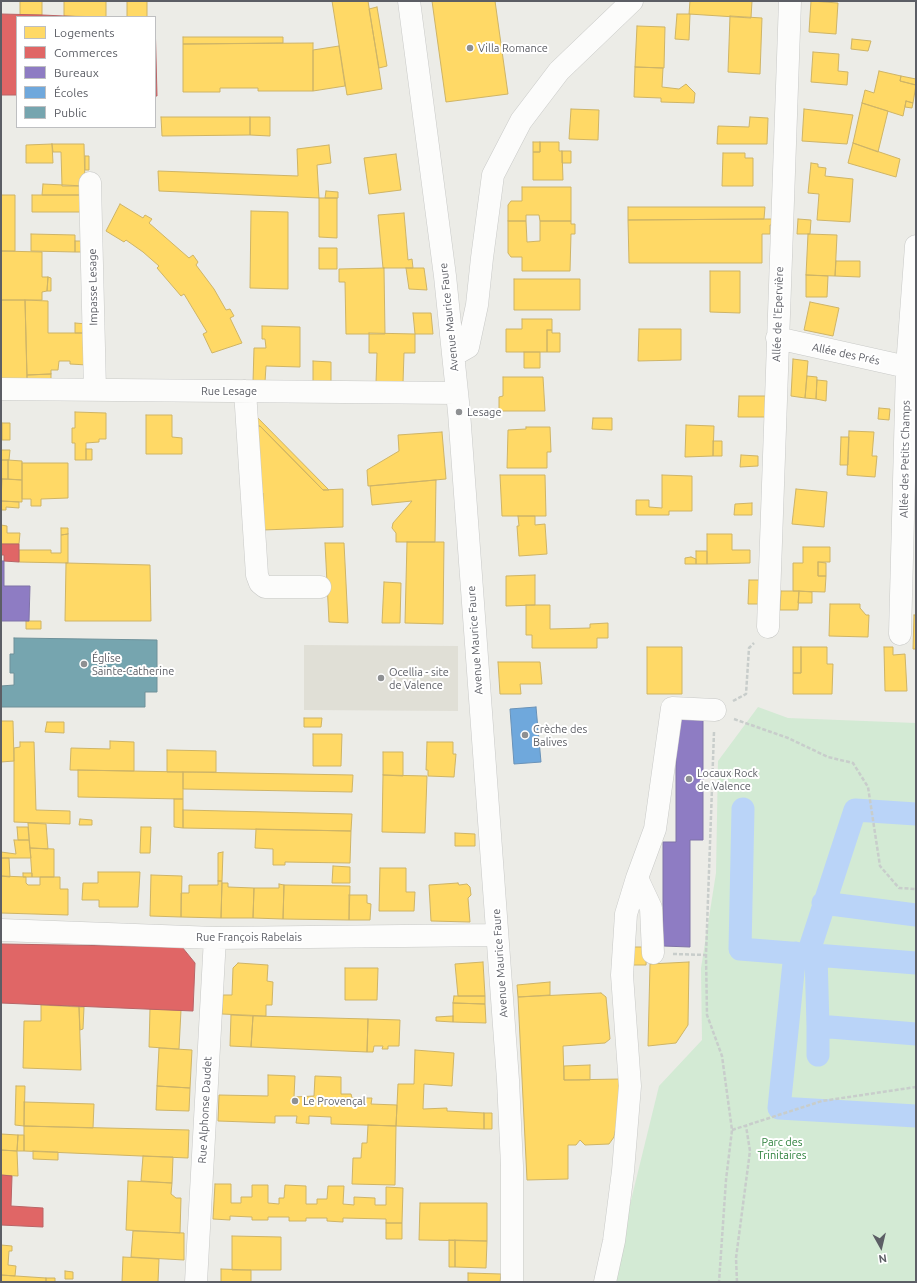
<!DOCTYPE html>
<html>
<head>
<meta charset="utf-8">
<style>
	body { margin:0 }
	#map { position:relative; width:917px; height:1283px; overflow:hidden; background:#ecece7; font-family:Ubuntu,sans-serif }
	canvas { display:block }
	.frame { position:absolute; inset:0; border:2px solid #5c5e65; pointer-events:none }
	.legend { position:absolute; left:16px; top:16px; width:140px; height:112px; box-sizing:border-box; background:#fff; border:1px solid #bebfc1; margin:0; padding:5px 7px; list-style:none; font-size:12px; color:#5c5e65 }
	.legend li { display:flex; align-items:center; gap:8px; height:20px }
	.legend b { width:20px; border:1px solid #bebfc1 }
	.north { position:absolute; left:861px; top:1227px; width:40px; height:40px; -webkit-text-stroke:3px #fff; paint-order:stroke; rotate:172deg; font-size:11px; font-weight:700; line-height:16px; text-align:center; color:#5c5e65 }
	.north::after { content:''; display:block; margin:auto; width:14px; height:18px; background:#5c5e65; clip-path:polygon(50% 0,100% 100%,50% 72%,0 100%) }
</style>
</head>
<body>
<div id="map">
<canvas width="917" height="1283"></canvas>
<div class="frame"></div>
<ul class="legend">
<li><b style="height:11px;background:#ffd966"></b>Logements</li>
<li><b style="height:11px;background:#e06666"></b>Commerces</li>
<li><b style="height:11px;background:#8e7cc3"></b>Bureaux</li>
<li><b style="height:11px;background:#6fa8dc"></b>Écoles</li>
<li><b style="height:11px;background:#76a5af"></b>Public</li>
</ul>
<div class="north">N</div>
</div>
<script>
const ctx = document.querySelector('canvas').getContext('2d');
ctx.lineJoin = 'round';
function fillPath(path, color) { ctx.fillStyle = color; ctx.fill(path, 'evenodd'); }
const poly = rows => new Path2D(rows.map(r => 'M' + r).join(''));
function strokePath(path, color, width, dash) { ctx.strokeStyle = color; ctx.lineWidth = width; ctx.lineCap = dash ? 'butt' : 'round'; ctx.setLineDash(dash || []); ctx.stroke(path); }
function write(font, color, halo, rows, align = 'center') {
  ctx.font = font + ' Ubuntu,sans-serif'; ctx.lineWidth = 4; ctx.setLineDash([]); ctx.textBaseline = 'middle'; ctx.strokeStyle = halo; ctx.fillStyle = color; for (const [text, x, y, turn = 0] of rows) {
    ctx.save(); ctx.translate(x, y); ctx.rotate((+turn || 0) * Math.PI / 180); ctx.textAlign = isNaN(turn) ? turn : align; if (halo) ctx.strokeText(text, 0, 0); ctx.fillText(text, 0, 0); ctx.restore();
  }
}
fillPath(poly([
	[304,645,458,646,458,711,304,710]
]), '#e0dfd6');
fillPath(poly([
	[758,707,788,718,916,723,916,1282,611,1282,659,1086,702,1040,701,968,716,873,718,761]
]), '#d3ead4');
const homes = poly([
	[20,1,42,1,42,15,20,15,20,1],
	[64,1,106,1,106,17,64,16,64,1],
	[127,1,147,1,147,17,127,17,127,1],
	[332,1,368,1,382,89,347,95,332,1],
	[432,1,495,1,508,94,446,102,432,1],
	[690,1,752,1,751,18,689,14,690,1],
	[811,1,838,3,836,34,809,32,811,1],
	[377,7,387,66,379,68,369,9,377,7],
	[677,14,690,14,689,40,675,39,677,14],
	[730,16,762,18,760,74,728,72,730,16],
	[637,26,665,27,664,68,635,67,637,26],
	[183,37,283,37,283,43,183,44,183,37],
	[852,39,871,41,868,51,851,49,852,39],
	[313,43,313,91,258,91,258,88,220,88,220,92,183,92,183,44,313,43],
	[339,46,345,86,313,91,313,50,339,46],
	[813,52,839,54,838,71,848,72,847,85,811,82,813,52],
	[635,67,663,68,662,87,679,89,686,84,695,93,694,103,661,102,661,98,634,97,635,67],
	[879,71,901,76,900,81,916,85,913,103,906,101,903,116,862,103,865,90,874,93,879,71],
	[901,76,916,79,916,85,900,81,901,76],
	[906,101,913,103,912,108,905,107,906,101],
	[862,103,888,111,878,152,853,143,862,103],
	[571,109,599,110,598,140,569,139,571,109],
	[804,109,853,115,847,144,802,141,804,109],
	[161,117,250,117,250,135,162,136,161,117],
	[250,117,270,117,270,136,250,135,250,117],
	[750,117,768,118,767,144,717,144,718,126,749,127,750,117],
	[533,142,540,142,540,152,533,152,533,142],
	[540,142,559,142,559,151,562,151,563,180,533,180,533,152,540,152,540,142],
	[853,143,900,159,896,177,848,163,853,143],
	[52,144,53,163,26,163,26,145,52,144],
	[52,144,84,144,85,186,62,186,61,152,53,152,52,144],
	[329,145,331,163,317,165,319,198,159,191,158,171,298,176,297,149,329,145],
	[562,151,571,151,571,163,562,163,562,151],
	[723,153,745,153,745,158,753,158,753,186,722,186,723,153],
	[396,154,401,190,369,194,364,158,396,154],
	[85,156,89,156,89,170,85,170,85,156],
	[811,163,818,164,818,167,826,168,825,176,853,179,850,222,817,220,819,194,808,193,811,163],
	[43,184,85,186,85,195,42,195,43,184],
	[522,187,571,187,571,221,540,221,539,215,526,215,526,221,508,221,508,205,511,201,522,201,522,187],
	[326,191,338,192,338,198,325,198,326,191],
	[1,195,15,195,15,251,1,251,1,195],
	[32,195,85,195,85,212,32,212,32,195],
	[319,198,337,198,337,238,319,237,319,198],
	[120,204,143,218,145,215,152,219,149,223,189,258,193,255,198,262,196,265,214,289,226,310,230,309,234,316,230,318,242,343,212,353,203,334,207,332,184,294,181,296,157,268,159,266,143,252,126,240,124,242,106,231,120,204],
	[628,207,765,207,764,219,628,220,628,207],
	[251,211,288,212,288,289,250,288,251,211],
	[404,213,408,260,412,259,413,268,383,268,378,215,404,213],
	[773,219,773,225,770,225,770,234,762,234,762,263,629,263,628,220,773,219],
	[798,219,811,220,810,234,797,234,798,219],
	[508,221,526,221,527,242,540,241,540,221,571,221,571,224,575,224,575,234,571,234,570,271,522,271,522,257,511,257,508,253,508,221],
	[31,234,75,235,75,252,31,251,31,234],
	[808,234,837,235,835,276,806,275,808,234],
	[75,241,86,241,86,252,75,252,75,241],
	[319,248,337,248,337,269,319,269,319,248],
	[1,251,42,252,42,277,48,277,47,291,42,292,42,300,1,300,1,251],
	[836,261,860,261,860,277,835,276,836,261],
	[384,268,385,334,346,334,345,282,339,282,339,269,384,268],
	[406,268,424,268,427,290,409,289,406,268],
	[710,271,740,271,740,313,710,312,710,271],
	[806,275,828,276,827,297,806,297,806,275],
	[48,277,51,278,51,291,47,291,48,277],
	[514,279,580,279,580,310,514,310,514,279],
	[1,300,25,300,27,380,1,380,1,300],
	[25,300,48,301,48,333,87,333,87,365,70,364,70,361,59,361,58,370,51,370,51,374,27,375,25,300],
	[810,302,839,308,833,336,804,330,810,302],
	[413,313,431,313,433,334,415,334,413,313],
	[522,319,552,319,552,330,547,330,547,352,506,352,506,329,522,329,522,319],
	[75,323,87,324,87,333,75,333,75,323],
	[262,326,300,327,300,367,266,366,265,382,253,382,254,348,266,348,265,339,262,339,262,326],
	[639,329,681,329,681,360,638,361,639,329],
	[547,330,552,330,552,333,560,333,560,352,547,352,547,330],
	[369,333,415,334,415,353,404,353,403,383,376,383,377,353,369,353,369,333],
	[524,352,540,352,540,368,524,368,524,352],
	[793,359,808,361,805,398,791,396,793,359],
	[313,361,331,362,331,382,313,382,313,361],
	[51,374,51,380,27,380,27,375,51,374],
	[807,376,817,377,816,399,805,398,807,376],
	[503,377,543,377,545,411,499,411,499,397,503,396,503,377],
	[817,380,827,381,826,401,816,399,817,380],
	[739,396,767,396,766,417,738,417,739,396],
	[879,408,890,409,889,420,878,419,879,408],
	[75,412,106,413,106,439,99,439,99,442,86,443,86,460,75,460,75,443,72,443,72,428,75,428,75,412],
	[146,415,172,415,172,437,182,438,182,454,146,454,146,415],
	[255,415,329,490,323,490,260,426,255,426,255,415],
	[593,418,612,418,612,430,592,429,593,418],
	[2,423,10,423,10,440,2,440,2,423],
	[686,425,714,426,713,456,685,457,686,425],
	[255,426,260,426,323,490,343,489,343,527,263,530,263,493,258,493,255,426],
	[526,427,550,427,551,452,547,452,547,468,507,468,508,430,526,429,526,427],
	[849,431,874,432,872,456,877,456,875,477,847,475,849,431],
	[442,432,446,479,368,486,367,470,399,451,398,435,442,432],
	[841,437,849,437,848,465,840,465,841,437],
	[713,441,722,441,722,456,713,456,713,441],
	[86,449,92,449,92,460,86,460,86,449],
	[1,450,10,450,9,460,1,460,1,450],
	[741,455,758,456,758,466,740,467,741,455],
	[1,460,8,460,8,479,1,479,1,460],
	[8,460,22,461,22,480,8,479,8,460],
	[22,463,68,463,68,498,41,499,41,506,31,506,31,499,22,499,22,463],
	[500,475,545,475,546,516,502,516,500,475],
	[662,475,692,476,692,511,669,511,669,515,636,515,636,500,649,500,649,507,662,508,662,475],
	[2,479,22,480,22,502,1,501,2,479],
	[436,480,435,542,396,542,396,533,392,528,393,523,412,501,372,505,370,486,436,480],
	[796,489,827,492,824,527,792,524,796,489],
	[1,501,19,502,19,508,6,507,6,510,1,510,1,501],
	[752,503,752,515,734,515,735,504,752,503],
	[518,516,535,516,535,525,545,524,547,554,519,556,517,526,519,526,518,516],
	[1,525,7,526,7,533,20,533,19,544,1,544,1,525],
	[61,528,68,528,68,534,61,535,61,528],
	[68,534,68,563,19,562,19,550,51,550,51,553,61,553,61,535,68,534],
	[707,534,732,534,732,550,750,550,750,563,707,564,707,534],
	[407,542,444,542,443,624,405,623,407,542],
	[325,543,344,543,348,623,329,622,325,543],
	[803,547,830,547,830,562,818,562,818,576,826,576,825,592,793,591,793,563,803,563,803,547],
	[696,551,707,551,707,564,696,564,696,551],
	[691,557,696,559,696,564,685,564,685,558,691,557],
	[818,562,826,563,826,576,818,576,818,562],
	[66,563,150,565,151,621,65,621,66,563],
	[535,575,535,605,506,606,506,576,535,575],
	[749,580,760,580,759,604,748,604,749,580],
	[384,582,401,583,400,623,382,623,384,582],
	[781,591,799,591,798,610,780,610,781,591],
	[799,591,812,592,812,603,798,603,799,591],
	[830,604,860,604,860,608,866,615,869,615,868,637,829,636,830,604],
	[526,605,550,605,550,629,590,628,590,624,608,623,608,638,597,638,597,648,532,648,532,635,526,635,526,605],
	[914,615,916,615,916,649,913,649,914,615],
	[26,621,41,621,41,629,26,629,26,621],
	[647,647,682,647,682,694,647,694,647,647],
	[793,647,801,647,801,673,793,673,793,647],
	[801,647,827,647,827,664,833,664,832,694,793,694,793,673,801,673,801,647],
	[884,647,893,647,893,655,905,654,907,691,885,691,884,647],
	[498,662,540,662,542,684,520,684,521,694,500,694,498,662],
	[304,718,322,718,321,727,304,727,304,718],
	[1,721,13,721,14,761,1,762,1,721],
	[47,722,64,722,64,733,45,732,47,722],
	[313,734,342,734,341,766,313,766,313,734],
	[110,741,134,742,134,771,70,770,71,748,110,749,110,741],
	[20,742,34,742,36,810,70,811,70,824,14,822,14,748,20,747,20,742],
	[427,742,453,742,453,754,456,754,454,777,428,776,428,770,426,770,427,742],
	[167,750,216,751,216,772,167,772,167,750],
	[383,752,403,752,403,776,383,775,383,752],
	[78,770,183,772,183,799,78,797,78,770],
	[183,772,353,775,352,792,183,789,183,772],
	[383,775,427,776,425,833,382,832,383,775],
	[174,799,183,799,183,828,174,827,174,799],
	[183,810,352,814,351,831,183,828,183,810],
	[80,819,92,820,92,825,79,825,80,819],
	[28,823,46,824,48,849,30,848,28,823],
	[17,827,28,827,29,840,18,840,17,827],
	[141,827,151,827,150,853,140,853,141,827],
	[256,829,351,831,350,863,285,862,285,865,273,865,273,849,255,848,256,829],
	[455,833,475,834,475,846,455,846,455,833],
	[14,840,29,840,31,858,1,858,1,852,16,854,14,840],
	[30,848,54,849,54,877,32,877,30,848],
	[223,852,222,881,218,881,218,853,223,852],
	[1,858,9,858,10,877,1,876,1,858],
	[333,866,350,867,350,883,332,883,333,866],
	[380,868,406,868,406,892,415,892,414,911,379,911,380,868],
	[98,872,140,872,138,907,99,907,99,900,82,900,83,883,98,883,98,872],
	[23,873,32,873,32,877,23,877,23,873],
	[151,875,182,876,181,917,150,916,151,875],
	[1,876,26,877,26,883,28,885,40,885,40,877,60,877,60,889,68,889,68,915,1,913,1,876],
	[218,881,222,881,221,918,181,917,181,893,189,893,189,885,218,885,218,881],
	[222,883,228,883,228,887,254,888,253,918,221,918,222,883],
	[458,883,459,885,467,884,470,887,471,895,468,898,470,922,431,921,429,885,458,883],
	[279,884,284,885,283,919,253,918,254,888,279,888,279,884],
	[284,885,350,886,349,920,283,919,284,885],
	[349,895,367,895,367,903,371,904,370,920,349,920,349,895],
	[633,947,647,947,646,965,632,965,633,947],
	[483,962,485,996,458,996,455,964,483,962],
	[689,962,688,1025,676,1043,648,1046,650,964,689,962],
	[238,963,268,965,267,981,273,982,272,1005,266,1005,266,1016,222,1014,223,995,232,995,233,968,238,963],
	[345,968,378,968,377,1000,345,1000,345,968],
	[550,982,550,995,518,997,517,985,550,982],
	[601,993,606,997,610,1039,605,1043,563,1046,564,1080,621,1079,625,1084,614,1137,609,1144,585,1145,580,1140,576,1145,568,1145,568,1179,527,1180,518,997,601,993],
	[454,996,485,996,485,1004,453,1003,454,996],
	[453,1003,485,1004,486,1023,453,1022,453,1003],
	[41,1005,79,1007,81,1070,23,1068,24,1021,41,1021,41,1005],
	[79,1007,84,1007,83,1029,80,1030,79,1007],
	[150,1009,181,1010,179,1049,149,1047,150,1009],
	[231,1015,253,1016,251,1047,230,1046,231,1015],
	[253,1016,368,1019,367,1052,251,1047,253,1016],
	[453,1016,453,1022,436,1021,436,1017,453,1016],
	[368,1019,400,1020,399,1046,388,1046,388,1049,382,1049,383,1046,374,1046,373,1052,367,1052,368,1019],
	[159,1048,192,1050,190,1088,157,1086,159,1048],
	[415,1050,454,1053,452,1086,424,1084,423,1109,447,1108,447,1111,484,1113,484,1129,396,1126,398,1084,414,1084,415,1050],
	[590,1065,590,1080,564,1080,564,1066,590,1065],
	[268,1075,295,1076,294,1097,314,1096,315,1076,341,1077,341,1094,351,1094,352,1098,372,1098,371,1104,397,1105,396,1126,331,1124,331,1117,309,1116,309,1124,296,1123,297,1116,275,1116,275,1123,218,1121,219,1095,268,1096,268,1075],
	[16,1086,25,1086,24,1126,15,1125,16,1086],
	[157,1086,190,1088,189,1111,156,1110,157,1086],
	[24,1102,94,1104,93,1128,24,1126,24,1102],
	[484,1113,492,1113,492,1129,484,1129,484,1113],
	[368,1125,396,1126,395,1185,352,1184,353,1158,361,1158,362,1143,367,1143,368,1125],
	[24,1126,189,1130,188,1158,24,1151,24,1126],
	[1,1134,18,1135,17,1151,1,1150,1,1134],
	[18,1135,24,1135,24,1151,17,1151,18,1135],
	[1,1150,17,1151,18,1176,1,1175,1,1150],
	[33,1151,58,1152,58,1160,33,1159,33,1151],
	[143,1156,173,1157,172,1183,141,1181,143,1156],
	[128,1181,172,1183,171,1194,176,1198,181,1198,180,1233,126,1230,128,1181],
	[215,1184,231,1184,231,1203,241,1203,241,1197,252,1197,252,1185,268,1185,268,1203,279,1204,279,1198,284,1198,285,1185,306,1186,306,1204,317,1204,317,1199,327,1199,328,1186,344,1186,343,1204,354,1205,354,1197,375,1198,375,1205,386,1205,386,1187,403,1188,402,1223,386,1223,386,1219,343,1218,343,1222,327,1221,327,1218,306,1218,306,1221,289,1221,289,1217,268,1217,268,1220,252,1220,252,1217,230,1216,230,1220,213,1219,215,1184],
	[420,1203,487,1203,487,1241,419,1240,420,1203],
	[386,1223,402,1223,402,1239,386,1239,386,1223],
	[133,1231,184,1233,184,1260,131,1257,133,1231],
	[232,1236,281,1237,281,1270,232,1270,232,1236],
	[449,1240,455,1240,455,1267,449,1267,449,1240],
	[455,1240,487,1241,486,1268,455,1267,455,1240],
	[1,1245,12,1246,12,1251,9,1251,8,1265,16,1266,15,1276,1,1275,1,1245],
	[123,1257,159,1259,158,1282,122,1282,123,1257],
	[221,1269,251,1270,251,1282,221,1282,221,1269],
	[65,1271,73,1272,73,1279,65,1279,65,1271],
	[468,1273,501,1274,500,1282,468,1282,468,1273],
	[1,1275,46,1278,46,1282,1,1282,1,1275],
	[46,1278,55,1278,55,1282,46,1282,46,1278]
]);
fillPath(homes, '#ffd966');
strokePath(homes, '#ceb466', 1);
const shops = poly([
	[1,14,42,15,86,17,17,17,17,95,1,95,1,14],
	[155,19,157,96,155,96,155,19],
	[1,544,19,544,19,562,4,561,4,555,1,555,1,544],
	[1,944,182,947,195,963,193,1011,1,1003,1,944],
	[1,1175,12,1176,11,1206,43,1208,43,1227,1,1225,1,1175]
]);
fillPath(shops, '#e06666');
strokePath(shops, '#b86466', 1);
const offices = poly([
	[1,561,4,561,4,586,30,586,29,621,1,621,1,561],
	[676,718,703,718,703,840,690,840,690,947,663,946,663,842,676,842,676,718]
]);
fillPath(offices, '#8e7cc3');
strokePath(offices, '#7f73a7', 1);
const schools = poly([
	[536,707,541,762,514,764,510,709,536,707]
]);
fillPath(schools, '#6fa8dc');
strokePath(schools, '#6992b8', 1);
const public = poly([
	[14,638,157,640,157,692,145,692,145,707,1,707,1,686,14,685,14,673,10,673,10,654,14,654,14,638]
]);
fillPath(public, '#76a5af');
strokePath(public, '#6e9099', 1);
strokePath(poly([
	[743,809,740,949,916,963],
	[823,903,916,915],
	[795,953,779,1108,916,1116],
	[808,954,855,810,916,814],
	[816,954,818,1026,916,1034],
	[818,1026,818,1055]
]), '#bad4f8', 23);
const minor = poly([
	[409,1,445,276,459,412,508,1080,512,1166,512,1282],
	[90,183,95,390],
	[777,338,916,369],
	[454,355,468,347,477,305,482,258,493,175,521,121,559,71,632,1],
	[1,389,457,393],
	[245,391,257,575,260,583,265,587,320,587],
	[768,627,790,1],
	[900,634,907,367,916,246],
	[637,878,651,908,653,953],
	[1,930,215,938,497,935],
	[196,1282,215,938],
	[605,1282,614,1241,623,1171,630,1086,622,975,626,914,637,878,655,829,672,708,715,710]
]);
strokePath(minor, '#c8c9c7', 23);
strokePath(poly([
	[733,701,746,694,749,648,754,643],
	[734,719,788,738,828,757,853,763,868,787,880,866,899,888,916,889],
	[714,732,706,955,707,1015,722,1056,732,1130,726,1180,719,1282],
	[673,954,706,955],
	[732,1130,822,1101,916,1087],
	[737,1282,736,1258,750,1151,746,1126]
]), '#c8cdcb', 2.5, [4, 2]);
strokePath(minor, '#fcfcfb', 22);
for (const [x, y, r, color] of [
	[470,48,4,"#8e9092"],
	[459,412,4,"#8e9092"],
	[84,664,4,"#8e9092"],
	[381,678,4,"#8e9092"],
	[525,735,4,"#8e9092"],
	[689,779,4,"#8e9092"],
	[295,1101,4,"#8e9092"]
]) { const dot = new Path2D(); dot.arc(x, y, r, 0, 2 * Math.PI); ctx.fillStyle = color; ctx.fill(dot); strokePath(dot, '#fff', 1.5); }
write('11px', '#5c5e65', '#fff', [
	["Villa Romance",478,48],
	["Lesage",467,412],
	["Église",92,658],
	["Sainte-Catherine",92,671],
	["Ocellia - site",389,672],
	["de Valence",389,685],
	["Crèche des",533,729],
	["Balives",533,742],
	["Locaux Rock",697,773],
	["de Valence",697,786],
	["Le Provençal",303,1101]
], 'left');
write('11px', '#5c5e65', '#fff', [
	["Impasse Lesage",93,287,-91],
	["Allée de l'Epervière",778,314,-88],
	["Avenue Maurice Faure",449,317,-96],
	["Allée des Prés",846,354,12],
	["Rue Lesage",229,391],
	["Allée des Petits Champs",905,459,-89],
	["Avenue Maurice Faure",475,640,-94],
	["Rue François Rabelais",249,937],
	["Avenue Maurice Faure",500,963,-94],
	["Rue Alphonse Daudet",205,1110,-87]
]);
write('11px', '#2f823e', '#fff', [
	["Parc des",782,1142],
	["Trinitaires",782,1155]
]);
</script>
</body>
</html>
